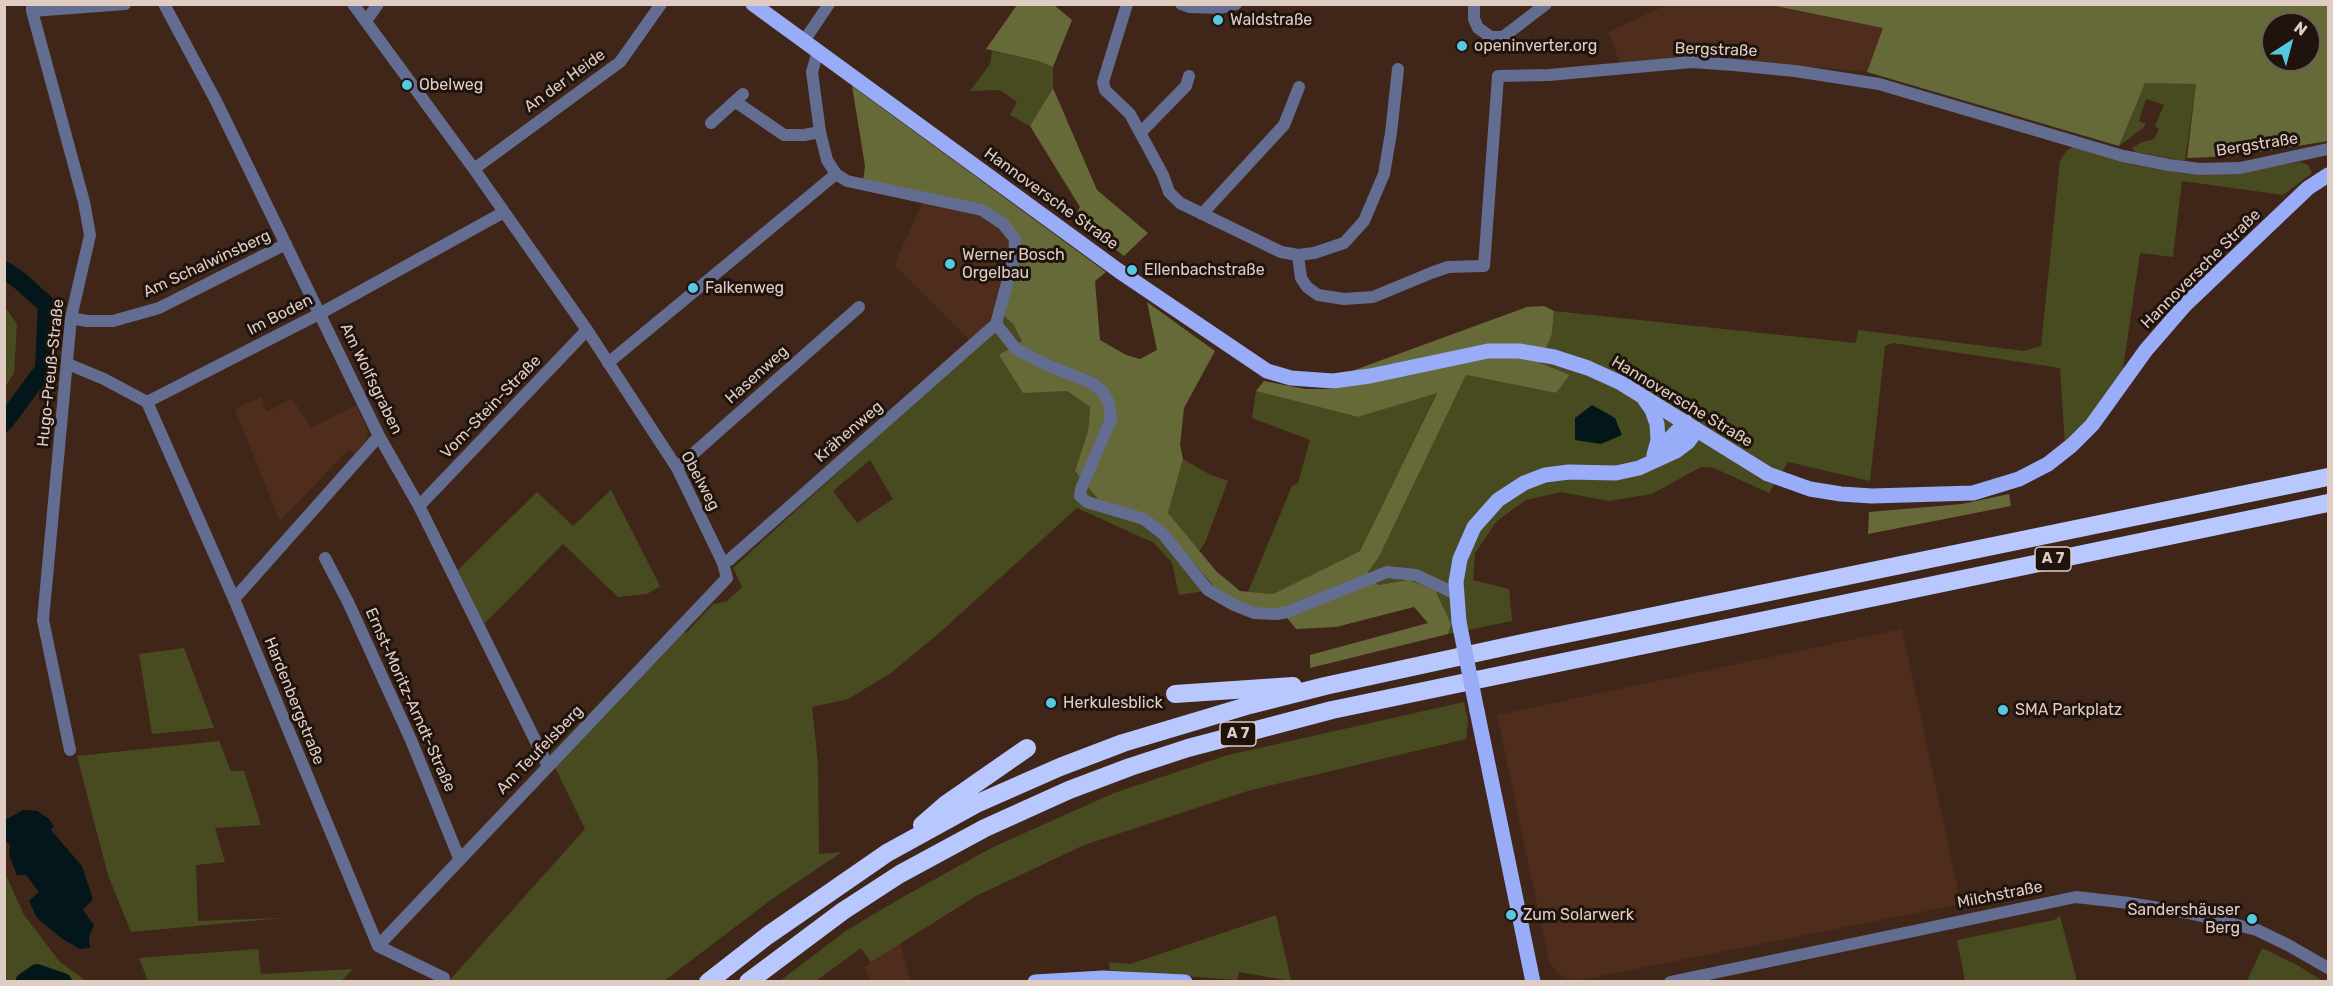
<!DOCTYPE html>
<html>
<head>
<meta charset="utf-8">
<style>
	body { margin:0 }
	#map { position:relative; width:2333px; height:986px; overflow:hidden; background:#402619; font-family:Rubik,sans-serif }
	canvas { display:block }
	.frame { position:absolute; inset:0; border:6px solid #dfcdc4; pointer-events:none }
	.north { position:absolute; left:2261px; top:12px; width:60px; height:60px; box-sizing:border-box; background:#1f130d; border:2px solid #6c5d56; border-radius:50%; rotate:36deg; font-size:16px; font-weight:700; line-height:24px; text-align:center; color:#dfcdc4 }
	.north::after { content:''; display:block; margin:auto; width:21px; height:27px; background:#56c9e1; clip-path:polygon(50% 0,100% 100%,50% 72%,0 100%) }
</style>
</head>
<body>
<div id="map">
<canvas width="2333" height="986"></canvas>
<div class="frame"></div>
<div class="north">N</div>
</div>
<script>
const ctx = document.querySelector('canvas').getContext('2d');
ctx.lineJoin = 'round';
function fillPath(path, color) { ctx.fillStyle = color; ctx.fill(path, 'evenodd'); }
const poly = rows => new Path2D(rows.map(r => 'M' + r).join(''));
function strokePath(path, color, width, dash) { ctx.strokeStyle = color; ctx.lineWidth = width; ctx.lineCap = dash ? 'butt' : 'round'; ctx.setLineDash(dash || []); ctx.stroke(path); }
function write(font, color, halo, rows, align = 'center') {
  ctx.font = font + ' Rubik,sans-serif'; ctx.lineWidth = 6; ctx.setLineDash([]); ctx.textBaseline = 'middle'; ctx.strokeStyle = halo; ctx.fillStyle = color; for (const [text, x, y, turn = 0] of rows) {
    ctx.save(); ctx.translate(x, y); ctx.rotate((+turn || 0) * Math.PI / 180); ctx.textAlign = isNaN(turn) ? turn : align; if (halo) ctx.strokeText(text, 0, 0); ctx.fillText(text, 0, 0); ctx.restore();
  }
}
fillPath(poly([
	[1669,4,1771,5,1884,28,1867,72,1688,56,1620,63,1608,32],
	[926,195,985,208,1021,239,1004,316,977,347,894,265],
	[261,397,267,412,292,398,311,428,356,405,368,432,365,442,355,454,349,449,280,521,235,409],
	[1902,629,1961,904,1575,981,1558,974,1549,961,1497,715],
	[900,942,910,981,871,981,865,968,871,962]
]), '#4e2d1c');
fillPath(poly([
	[992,51,1038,61,1053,67,1053,88,1030,126,1010,115,1017,102,1000,90,970,91,990,64],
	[2145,82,2196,84,2185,161,2136,152,2132,148,2140,143,2154,139,2159,129,2155,126,2164,105,2146,99,2139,121,2146,124,2144,127,2119,146],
	[2076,146,2134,165,2182,173,2204,175,2233,173,2300,162,2308,165,2312,173,2283,195,2182,181,2173,257,2140,253,2123,368,2117,381,2084,426,2065,444,2060,368,1893,343,1885,346,1870,481,1788,462,1769,493,1714,468,1701,467,1652,494,1608,501,1561,492,1526,500,1497,521,1475,553,1473,580,1509,589,1512,621,1448,634,1451,624,1408,580,1378,585,1368,572,1379,557,1466,375,1556,393,1570,375,1540,364,1552,334,1554,311,1856,343,1858,330,2024,351,2041,346,2060,161,2067,150],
	[5,307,17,324,14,373,5,387],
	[1004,316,1013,324,1022,341,999,356,1067,391,1090,407,1088,431,1075,471,1143,514,1216,589,1179,595,1172,563,1154,543,1077,508,937,635,891,673,848,699,812,707,818,763,819,854,842,852,772,899,664,981,448,982,585,829,549,755,678,622,686,633,713,604,727,601,742,587,733,568,924,394],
	[870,460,893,499,857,523,833,491],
	[1256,391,1358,417,1437,392,1360,551,1273,594,1248,592,1292,486,1298,483,1310,440,1252,418],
	[1183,459,1209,474,1228,481,1205,543,1199,551,1168,513],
	[611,490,660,586,647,594,618,597,563,544,484,624,458,570,537,492,573,526],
	[184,648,214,728,152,734,139,654],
	[1464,702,1468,720,1466,739,1251,790,1084,845,976,896,871,962,861,948,816,981,780,981,847,930,903,897,991,848,1114,793,1228,755],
	[219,741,231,771,244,771,261,825,215,828,225,862,196,865,198,921,283,918,131,932,108,875,77,756],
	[4,871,24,915,60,962,86,981,5,981],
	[1276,915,1291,981,1239,972,1237,980,1110,970,1109,962,1130,964],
	[2060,916,2077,981,1965,981,1957,940,2054,920],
	[2262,948,2297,965,2323,981,2247,981],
	[258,949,261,974,353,969,341,981,148,981,139,958]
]), '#484b20');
fillPath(poly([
	[1017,5,1054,5,1072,20,1053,67,1038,61,986,49],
	[1771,5,2328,5,2328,141,2235,156,2187,158,2196,84,2145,83,2119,146,1867,72,1883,28],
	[2273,24,2309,24,2309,60,2273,60],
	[852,86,1106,272,1095,281,1100,340,1126,355,1140,359,1157,350,1147,302,1215,351,1184,408,1180,445,1183,459,1168,513,1216,571,1240,591,1273,594,1360,551,1437,393,1358,417,1256,391,1264,381,1305,389,1334,389,1349,372,1527,307,1544,306,1554,311,1552,334,1540,363,1570,375,1556,393,1466,375,1379,557,1368,572,1378,585,1408,580,1435,590,1451,624,1448,634,1310,668,1310,655,1428,623,1414,607,1336,627,1296,629,1280,609,1258,608,1237,601,1216,589,1165,529,1099,500,1075,471,1088,431,1090,407,1067,391,1023,393,999,355,1022,341,1013,324,1004,316,1018,260,1008,222,863,181,865,166],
	[1053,88,1097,190,1148,233,1124,256,1074,218,1080,207,1030,126],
	[2009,494,2011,506,1868,534,1869,512,1962,504]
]), '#666938');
fillPath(poly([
	[1592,405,1615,418,1622,435,1601,444,1575,440,1575,418],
	[23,810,37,811,48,818,54,826,51,830,82,866,93,899,83,910,94,925,89,937,90,948,80,949,64,940,37,918,29,901,39,892,26,875,17,875,9,855,10,845,5,840,5,820]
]), '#03171b');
strokePath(poly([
	[4,270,19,280,47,305,44,369,4,423],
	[24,982,37,973,63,982]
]), '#03171b', 18);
strokePath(poly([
	[32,4,32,11,84,202,90,235,71,318,43,620,70,750],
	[164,4,216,101,379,436,419,506,548,766],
	[353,4,474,169,587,330,677,468,723,563,727,578,378,946],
	[1127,4,1103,82,1105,90,1130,114,1163,175,1169,192,1180,203,1281,252,1298,255,1314,253,1344,243,1364,221,1384,174,1391,133,1398,69],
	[1181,4,1190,7,1220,8,1236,4],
	[1474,4,1474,19,1478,28,1491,37,1503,37,1546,4],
	[32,11,125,4],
	[366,21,378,4],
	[804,41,829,4],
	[818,51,812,72,820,132,827,160,836,174,847,181,982,210,1003,224,1015,239,1014,257,996,324,1016,349,1047,365,1092,383,1103,392,1109,403,1111,419,1081,489,1080,496,1087,502,1144,519,1163,534,1208,590,1234,605,1254,613,1277,614,1287,612,1387,572,1416,575,1456,594],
	[736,102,784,135,804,135,820,132],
	[711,123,743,94],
	[1141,132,1186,86,1189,76],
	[474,169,620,62,661,4],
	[1202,214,1284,125,1299,87],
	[1298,255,1301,278,1307,287,1318,295,1344,299,1373,297,1431,273,1448,267,1484,266,1498,76,1549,75,1692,62,1734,65,1795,71,1879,84,2123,156,2169,165,2200,169,2240,168,2328,149],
	[71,318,87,321,113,321,159,308,286,244],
	[608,363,836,174],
	[68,364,104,379,147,402,321,313,504,212],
	[147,402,234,599,378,946,444,978],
	[677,468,859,307],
	[419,506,587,330],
	[325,558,348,602,411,740,459,858],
	[723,563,729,560,996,324],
	[234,599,379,436],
	[1670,982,2076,897,2129,903,2189,913,2257,930,2288,945,2328,968]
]), '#636d92', 12);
strokePath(poly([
	[753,4,1119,271,1267,371,1291,378,1333,381,1370,376,1488,351,1519,351,1554,357,1588,368,1621,383,1768,474,1810,489,1841,494,1872,496,1973,493,2019,479,2048,464,2072,445,2092,425,2146,350,2185,305,2308,188,2328,175],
	[1645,400,1652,410,1657,424,1658,440,1654,455],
	[1656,453,1686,422],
	[1459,622,1456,582,1460,559,1474,527,1498,500,1524,483,1545,475,1569,472,1616,473,1639,468,1676,451,1688,442,1697,430],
	[1477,711,1533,982],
	[1035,982,1103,978,1185,982]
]), '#98acf7', 15);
strokePath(poly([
	[1175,694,1293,686],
	[922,825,945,805,1027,748],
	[708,982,767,936,887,853,976,804,1060,767,1123,743,1250,705,1325,686,1527,642,2328,477],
	[748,982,843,911,900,874,985,828,1069,790,1130,767,1188,748,1332,710,2328,503]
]), '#b8c7fe', 18);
strokePath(poly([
	[1459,622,1477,711]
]), '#98acf7', 15);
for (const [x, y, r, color] of [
	[1218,20,6,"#56c9e1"],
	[1462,46,6,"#56c9e1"],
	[407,85,6,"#56c9e1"],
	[950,264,6,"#56c9e1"],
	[1132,270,6,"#56c9e1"],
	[693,288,6,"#56c9e1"],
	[1051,703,6,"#56c9e1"],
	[2003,710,6,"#56c9e1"],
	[1511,915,6,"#56c9e1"],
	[2252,919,6,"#56c9e1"]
]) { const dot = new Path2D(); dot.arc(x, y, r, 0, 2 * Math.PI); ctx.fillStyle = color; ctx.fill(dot); strokePath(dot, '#1f130d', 2); }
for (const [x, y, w] of [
	[2053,559,36],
	[1238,734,36]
]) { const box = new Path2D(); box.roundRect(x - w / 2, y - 12, w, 24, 4.5); ctx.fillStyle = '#1f130d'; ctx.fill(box); strokePath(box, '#dfcdc4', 1.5); }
write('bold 15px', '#dfcdc4', null, [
	["A 7",2053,559],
	["A 7",1238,734]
]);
write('16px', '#dfcdc4', '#1f130d', [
	["Waldstraße",1230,20],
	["openinverter.org",1474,46],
	["Obelweg",419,85],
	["Werner Bosch",962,255],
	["Orgelbau",962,273],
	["Ellenbachstraße",1144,270],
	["Falkenweg",705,288],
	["Herkulesblick",1063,703],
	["SMA Parkplatz",2015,710],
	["Sandershäuser",2240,910,"right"],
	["Berg",2240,928,"right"],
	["Zum Solarwerk",1523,915]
], 'left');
write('16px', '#dfcdc4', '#1f130d', [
	["Bergstraße",1716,50,2],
	["An der Heide",565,81,-36],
	["Bergstraße",2257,145,-9],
	["Hannoversche Straße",1051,199,36],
	["Am Schalwinsberg",207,264,-25],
	["Hannoversche Straße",2201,269,-45],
	["Im Boden",280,315,-27],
	["Hugo-Preuß-Straße",51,373,-84],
	["Hasenweg",757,375,-42],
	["Am Wolfsgraben",371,379,64],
	["Hannoversche Straße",1682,402,31],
	["Vom-Stein-Straße",491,407,-46],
	["Krähenweg",849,432,-41],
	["Obelweg",700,481,62],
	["Ernst-Moritz-Arndt-Straße",410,700,66],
	["Hardenbergstraße",294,701,68],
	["Am Teufelsberg",540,750,-46],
	["Milchstraße",2000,895,-11]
]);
</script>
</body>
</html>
